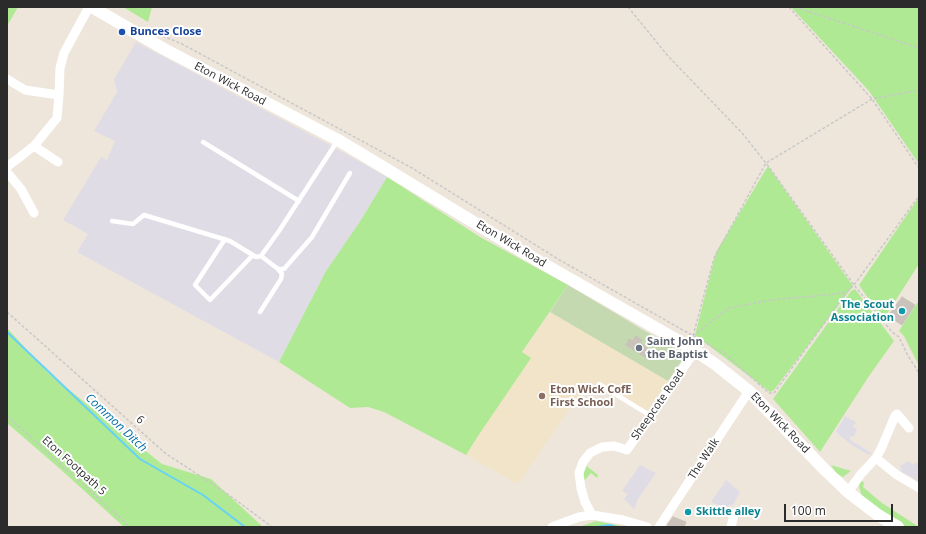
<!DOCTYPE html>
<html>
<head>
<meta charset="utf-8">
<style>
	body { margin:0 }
	#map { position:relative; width:926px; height:534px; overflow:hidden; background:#eee6db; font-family:"Open Sans",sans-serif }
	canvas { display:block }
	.frame { position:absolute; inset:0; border:8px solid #2b2b2b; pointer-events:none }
	.scale { position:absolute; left:784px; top:504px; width:109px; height:18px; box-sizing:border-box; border:2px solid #2b2b2b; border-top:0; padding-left:5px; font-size:12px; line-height:14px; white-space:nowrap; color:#2b2b2b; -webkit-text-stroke:3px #fff; paint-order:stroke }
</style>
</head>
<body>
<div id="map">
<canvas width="926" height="534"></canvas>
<div class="frame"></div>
<div class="scale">100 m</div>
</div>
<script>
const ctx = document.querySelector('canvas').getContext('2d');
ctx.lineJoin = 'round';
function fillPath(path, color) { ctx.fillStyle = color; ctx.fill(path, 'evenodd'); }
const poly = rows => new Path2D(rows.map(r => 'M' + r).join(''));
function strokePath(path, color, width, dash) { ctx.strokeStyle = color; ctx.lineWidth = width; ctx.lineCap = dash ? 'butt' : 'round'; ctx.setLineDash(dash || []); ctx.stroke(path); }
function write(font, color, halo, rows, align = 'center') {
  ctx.font = font + ' "Open Sans",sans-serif'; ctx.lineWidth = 4; ctx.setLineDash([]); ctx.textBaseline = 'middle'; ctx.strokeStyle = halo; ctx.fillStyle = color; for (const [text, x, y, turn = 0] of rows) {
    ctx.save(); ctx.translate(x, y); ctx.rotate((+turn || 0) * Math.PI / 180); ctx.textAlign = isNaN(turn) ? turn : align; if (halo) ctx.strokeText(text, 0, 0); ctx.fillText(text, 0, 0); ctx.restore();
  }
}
fillPath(poly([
	[136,42,326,143,387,177,359,223,326,271,279,362,77,252,88,234,63,220,101,157,107,160,115,141,94,131,117,92,114,79],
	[845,416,856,422,853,427,857,429,854,437,850,436,850,439,852,441,872,453,869,455,850,444,836,432],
	[909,461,913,465,918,462,919,464,919,482,901,471,902,470,900,466],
	[640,465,656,473,638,499,634,509,624,499,628,494,622,491],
	[726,480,740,492,733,505,722,507,711,502]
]), '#dfdce6');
fillPath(poly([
	[550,312,668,381,647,410,643,414,643,412,589,381,518,484,466,455,478,436,530,358,522,353]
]), '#f1e4c9');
fillPath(poly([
	[7,7,18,7,7,26],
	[123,7,152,7,148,22],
	[791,7,919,7,919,164,869,91],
	[768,166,853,286,774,390,770,392,695,335,716,252],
	[387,177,480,237,568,285,522,352,531,358,478,436,466,455,384,412,368,407,350,408,279,362,326,271,359,223],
	[919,197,919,264,883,320,859,285],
	[855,289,894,341,869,376,820,452,773,399,851,291],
	[919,300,919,366,904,336,899,331],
	[7,328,48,373,162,464,211,479,263,527,124,527,59,468,7,423],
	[584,464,598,475,597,478,591,473,585,480,582,482],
	[831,465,851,471,843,477,836,473],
	[861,480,864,483,863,487,882,503,919,527,905,527,893,520,862,497,859,486],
	[596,521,626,527,579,527]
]), '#b0e993');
fillPath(poly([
	[568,285,682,353,684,357,668,381,550,312]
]), '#c5d9b1');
strokePath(poly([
	[7,332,140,459,203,495,245,527],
	[596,527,610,525,616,527]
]), '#65d2f9', 2);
const building = poly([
	[902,297,915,305,902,325,888,316,902,297],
	[636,336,642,340,640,343,653,352,648,359,626,345,629,339,633,341,636,336],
	[673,517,686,522,684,527,673,527,667,525,673,517]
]);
fillPath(building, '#c9c3bb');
strokePath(building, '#c9c2b5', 1);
strokePath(poly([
	[628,7,668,56,743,134,769,167,854,285,892,332,899,337,907,354,919,373],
	[789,7,872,99,919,168],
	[795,7,919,48],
	[158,34,182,44,412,168,558,259,725,354,769,393,774,393,847,292,854,285,919,196],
	[7,312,165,453,229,495,272,527],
	[693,336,714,258,766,163,872,99,919,90],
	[693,336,729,308,771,300,826,295,847,292],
	[7,416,130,527]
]), '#c8c8c8', 1.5, [3, 2]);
strokePath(poly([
	[203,142,299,201],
	[112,221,133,224,144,215,230,241,256,257,261,256,279,231,338,140],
	[225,239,195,285,210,300,253,255],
	[278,269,284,269,312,237,350,173],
	[260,312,281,279,282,274,278,269,261,256],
	[599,384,651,416]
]), '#fff', 4.5);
strokePath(poly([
	[7,79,25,90,59,95],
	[34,146,58,162],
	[7,167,34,146,57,118,59,95,60,68,64,53,89,7],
	[7,172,21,189,34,213],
	[876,458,897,475,919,488],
	[848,492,861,474,876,458,881,449,895,416,897,414,909,428],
	[592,515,585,502,581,488,579,473,583,462,590,453,602,447,614,446,627,450,695,351],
	[552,527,579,517,592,515,623,520,647,527],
	[659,527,749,391],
	[731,527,734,515]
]), '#fff', 9);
strokePath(poly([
	[92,7,164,49,338,140,383,167,521,251,691,348,715,364,749,391,825,470,848,492,878,515,898,527]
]), '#fff', 12);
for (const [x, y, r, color] of [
	[122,32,4,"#1a4fb4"],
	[902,311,4,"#0f9aa8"],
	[639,348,4,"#6b7280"],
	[542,396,4,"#8d6e63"],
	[688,512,4,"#0f9aa8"]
]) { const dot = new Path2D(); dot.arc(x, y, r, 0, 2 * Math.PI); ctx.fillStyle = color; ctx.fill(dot); strokePath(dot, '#fff', 1.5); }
write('bold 11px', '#164399', '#fff', [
	["Bunces Close",130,32]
], 'left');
write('11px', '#2b2b2b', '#fff', [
	["Eton Wick Road",230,84,28],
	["Eton Wick Road",511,244,31],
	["Sheepcote Road",658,405,-55],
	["6",140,420,42],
	["Eton Wick Road",780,423,46],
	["The Walk",704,459,-57],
	["Eton Footpath 5",74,466,42]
]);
write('bold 11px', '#0d838f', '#fff', [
	["The Scout",894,305],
	["Association",894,318],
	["Skittle alley",696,512,"left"]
], 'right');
write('bold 11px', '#5b616d', '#fff', [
	["Saint John",647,342],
	["the Baptist",647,355]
], 'left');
write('bold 11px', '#785e54', '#fff', [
	["Eton Wick CofE",550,390],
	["First School",550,403]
], 'left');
write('italic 12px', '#016fa8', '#fff', [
	["Common Ditch",116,423,43]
]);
</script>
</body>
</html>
